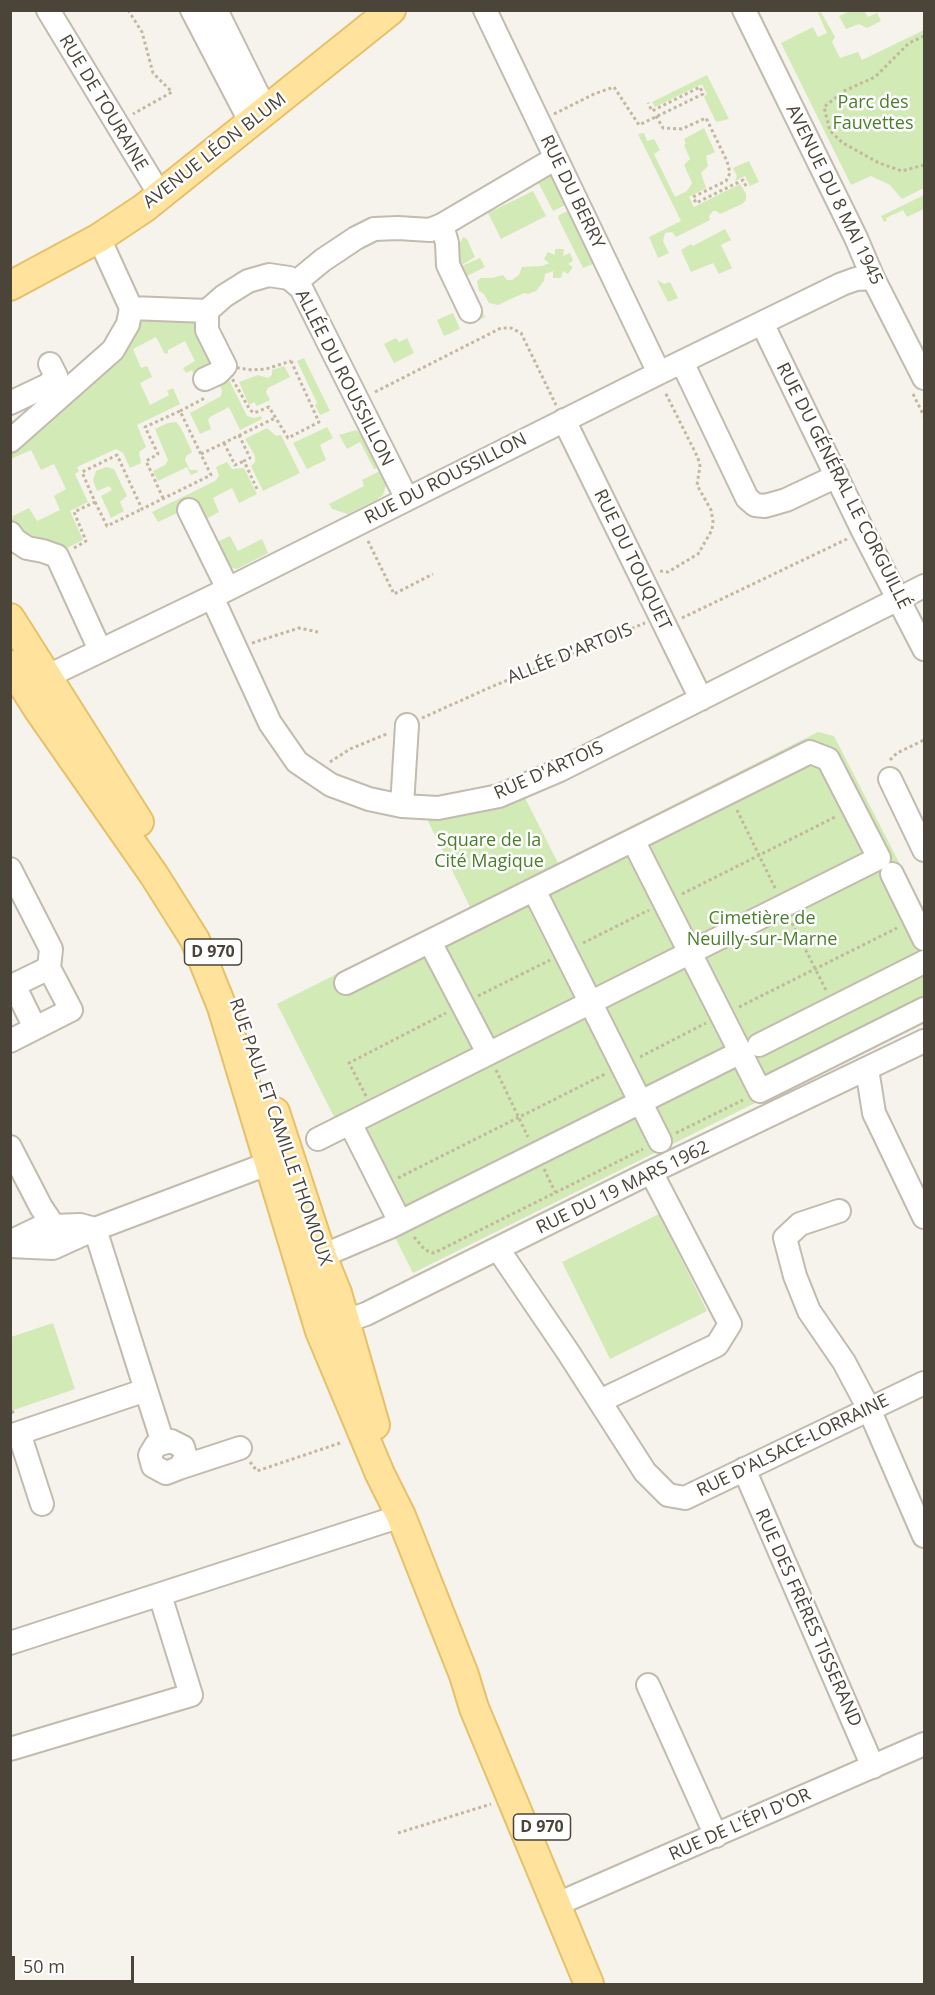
<!DOCTYPE html>
<html>
<head>
<meta charset="utf-8">
<style>
	body { margin:0 }
	#map { position:relative; width:935px; height:1995px; overflow:hidden; background:#f6f3ec; font-family:"Open Sans",sans-serif }
	canvas { display:block }
	.frame { position:absolute; inset:0; border:12px solid #4b4439; pointer-events:none }
	.scale { position:absolute; left:12px; top:1956px; width:122px; height:27px; box-sizing:border-box; border:3px solid #4b4439; border-top:0; padding-left:8px; font-size:18px; line-height:21px; white-space:nowrap; color:#4b4439; -webkit-text-stroke:4px #fff; paint-order:stroke }
</style>
</head>
<body>
<div id="map">
<canvas width="935" height="1995"></canvas>
<div class="frame"></div>
<div class="scale">50 m</div>
</div>
<script>
const ctx = document.querySelector('canvas').getContext('2d');
ctx.lineJoin = 'round';
function fillPath(path, color) { ctx.fillStyle = color; ctx.fill(path, 'evenodd'); }
const poly = rows => new Path2D(rows.map(r => 'M' + r).join(''));
function strokePath(path, color, width, dash) { ctx.strokeStyle = color; ctx.lineWidth = width; ctx.lineCap = dash ? 'butt' : 'round'; ctx.setLineDash(dash || []); ctx.stroke(path); }
function write(font, color, halo, rows, align = 'center') {
  ctx.font = font + ' "Open Sans",sans-serif'; ctx.lineWidth = 5; ctx.setLineDash([]); ctx.textBaseline = 'middle'; ctx.strokeStyle = halo; ctx.fillStyle = color; for (const [text, x, y, turn = 0] of rows) {
    ctx.save(); ctx.translate(x, y); ctx.rotate((+turn || 0) * Math.PI / 180); ctx.textAlign = isNaN(turn) ? turn : align; if (halo) ctx.strokeText(text, 0, 0); ctx.fillText(text, 0, 0); ctx.restore();
  }
}
fillPath(poly([
	[850,11,868,11,865,12,868,17,877,13,881,21,867,28,859,24,846,29,839,16],
	[821,12,835,37,832,42,840,58,858,52,862,60,924,30,924,188,902,199,890,185,871,176,851,185,781,43,813,27,818,37,827,33,818,13],
	[707,75,729,119,716,122,704,97,707,94,702,84,655,107,652,102],
	[704,128,715,152,706,156,708,166,701,173,706,188,689,197,694,207,740,184,746,194,746,200,742,204,720,214,716,211,713,211,709,216,710,220,676,237,672,232,665,233,663,241,669,253,658,258,649,237,681,221,638,134,644,133,647,141,654,139,660,150,654,154,675,197,687,191,692,183,684,165,690,159,684,145,686,144,684,139],
	[749,161,759,182,750,186,745,176,735,181,737,176,733,168],
	[551,171,567,204,553,211,536,178],
	[533,191,546,216,501,239,488,213],
	[924,195,924,209,907,217,903,210,886,218,887,221,884,222,881,216],
	[570,210,595,263,583,268,558,218,559,215],
	[725,229,731,240,721,245,732,268,719,274,713,263,691,272,681,250,691,244,693,246],
	[463,237,467,239,475,257,460,266,485,317,469,325,466,319,455,253],
	[555,249,564,249,563,256,570,253,573,261,568,264,573,267,568,274,563,271,561,278,553,278,553,271,545,274,544,281,536,291,528,294,524,293,498,305,489,303,484,294,479,291,477,281,481,278,492,278,503,275,507,280,512,280,519,275,522,267,542,266,549,263,544,259,548,252,555,255],
	[480,258,485,267,467,276,462,266],
	[657,280,664,284,670,282,678,298,668,302],
	[140,312,195,313,214,362,196,380,192,370,186,373,183,368,195,361,185,341,168,350,168,353,165,354,156,337,133,349,141,368,147,366,152,377,140,383,150,405,169,395,167,391,173,388,180,404,137,425,146,447,139,452,141,463,130,468,123,453,116,449,77,467,79,471,75,474,88,502,70,511,83,540,67,548,25,538,11,524,13,516,29,508,37,521,60,510,54,496,66,489,54,464,41,470,31,450,11,459,11,447],
	[453,313,460,329,444,336,437,320],
	[396,338,399,342,407,338,414,353,394,363,384,344],
	[304,358,330,411,320,415,315,405,317,403,297,361],
	[284,366,290,377,268,388,266,392,270,400,257,406,254,402,249,405,239,382,258,375,268,378,272,375,272,370],
	[229,380,247,416,254,418,261,416,262,419,240,430,229,407,210,417,208,420,211,429,200,434,190,413,221,396,222,390,219,384],
	[176,422,181,428,192,452,186,456,185,460,190,470,197,470,198,472,191,475,187,467,158,481,153,471,165,465,168,460,155,429,168,423],
	[327,427,333,438,320,445,326,460,307,469,293,443],
	[267,428,276,436,281,435,300,473,263,491,251,466,255,462,255,456,245,439],
	[356,430,363,436,377,468,374,469,360,442,347,449,339,435],
	[227,462,232,469,244,468,257,494,239,503,232,488,213,498,219,512,206,519,217,542,230,536,238,551,262,539,268,553,237,569,228,567,192,506,158,522,152,512,215,481,219,476,216,467],
	[106,467,114,469,127,496,120,502,124,511,111,518,101,496,112,490,109,486,97,491,93,480,96,471],
	[380,471,386,485,383,495,376,500,348,514,332,509,329,504,364,486,362,480],
	[818,732,834,736,924,911,924,1019,413,1273,277,1004,470,907,425,815,514,801,525,798,558,863],
	[659,1214,707,1311,610,1359,562,1262],
	[53,1323,75,1389,11,1411,11,1337]
]), '#d2eab5');
const minor = poly([
	[48,10,160,195],
	[192,10,251,123],
	[216,10,266,111],
	[485,10,659,373],
	[744,10,856,238,873,278,924,378],
	[442,225,447,243,448,265,470,311],
	[295,283,323,260,356,238,374,229,398,228,430,230,442,225,556,158],
	[131,308,207,311],
	[762,323,863,531,924,649],
	[682,362,747,498,755,505,765,506,786,500,837,476],
	[205,379,218,373,225,366,207,330,207,311,224,296,248,281,269,275,289,278,301,288,407,499],
	[10,403,48,385,56,376,50,364],
	[564,420,701,699],
	[10,441,113,350,128,324,131,308,99,238],
	[189,510,228,589],
	[10,533,15,540,27,548,43,551,57,556,100,650],
	[212,597,270,723,297,762,331,785,369,799,402,806,438,808,499,796,560,770,924,586],
	[32,678,48,676,212,597,659,373,842,284,856,279,873,278],
	[890,779,924,850],
	[402,806,407,725],
	[633,840,760,1091,924,1009],
	[10,869,51,949,49,968,71,1010,10,1041],
	[892,874,924,939],
	[534,890,660,1141],
	[430,942,488,1053],
	[35,1028,14,985,49,968],
	[759,1045,924,962],
	[867,1069,874,1113,924,1217],
	[350,1123,400,1222],
	[318,1139,879,858,828,759,810,752,346,983],
	[10,1147,41,1207,61,1237],
	[839,1211,800,1224,785,1238,795,1276,809,1311,844,1362,869,1409,924,1536],
	[10,1242,39,1228,53,1226,80,1225,95,1229,53,1248,10,1246],
	[498,1249,568,1352,645,1472,668,1495,685,1498,924,1383],
	[322,1256,390,1227,741,1052],
	[331,1326,366,1314,651,1172,924,1041],
	[146,1390,163,1443],
	[600,1401,717,1345,730,1324,651,1172],
	[19,1433,42,1504],
	[10,1436,146,1390,95,1229,270,1163],
	[171,1441,183,1447,186,1458,179,1468,166,1473,153,1466,150,1455,156,1445,171,1441],
	[179,1468,240,1448],
	[744,1469,873,1767],
	[10,1643,401,1516],
	[648,1685,716,1836],
	[10,1749,191,1695,160,1595],
	[555,1905,924,1744]
]);
const major = poly([
	[10,286,99,238,144,208,391,10],
	[10,618,139,822],
	[10,665,38,709,154,875,195,940,222,1007,320,1331,380,1474,401,1516,464,1675,474,1708,589,1984],
	[275,1112,322,1256,337,1293,375,1425]
]);
strokePath(minor, '#c2bbae', 26);
strokePath(major, '#e6c16a', 32);
strokePath(poly([
	[128,10,142,32,153,73,172,92,133,114],
	[924,36,909,43,875,77,844,91,824,107,830,131,843,143,879,163,902,171,924,165],
	[554,114,594,94,614,87,639,125,703,94,700,87,652,111,648,103],
	[656,116,663,128,682,129,706,118,727,161,730,173,726,181,693,197,696,203,743,180,747,188],
	[291,361,319,422,288,438,269,407,254,413,250,410,225,366,252,370,266,369,291,361],
	[375,392,501,328,511,328,521,333,556,405],
	[913,394,924,416],
	[180,411,205,398],
	[239,435,250,458,244,461,257,489],
	[224,443,235,465,244,461],
	[201,454,275,418],
	[95,502,107,526,142,509],
	[368,541,394,594,433,574],
	[74,548,86,541,74,512,95,502,82,472,117,455,142,509,211,475,180,411,145,427,158,454,146,461,163,498],
	[660,571,668,572,698,554,712,530,713,521,711,510,697,485,700,466,698,458,665,392],
	[682,618,847,539],
	[252,643,299,628,318,632],
	[422,718,491,687,645,623],
	[890,760,897,753,924,740],
	[330,762,350,749,389,733],
	[737,810,776,890],
	[682,894,837,816],
	[792,923,826,990],
	[583,943,649,910],
	[478,996,550,960],
	[739,1007,897,928],
	[640,1057,706,1023],
	[496,1070,528,1137],
	[366,1096,349,1063,446,1013],
	[676,1133,743,1100],
	[544,1169,555,1192],
	[398,1178,607,1073],
	[414,1237,425,1250,434,1253,643,1149],
	[10,1405,14,1415],
	[250,1462,257,1471,343,1442],
	[398,1833,491,1804]
]), '#c4b79f', 3, [3, 3]);
strokePath(minor, '#fff', 22);
strokePath(major, '#ffe39c', 28);
for (const [x, y, w] of [
	[213,952,57],
	[542,1827,57]
]) { const box = new Path2D(); box.roundRect(x - w / 2, y - 13, w, 26, 4.5); ctx.fillStyle = '#fff'; ctx.fill(box); strokePath(box, '#4b4439', 1.5); }
write('bold 16px', '#4b4439', null, [
	["D 970",213,952],
	["D 970",542,1827]
]);
write('18px', '#4b4439', '#fff', [
	["RUE DE TOURAINE",103,103,59],
	["AVENUE LÉON BLUM",215,151,-38],
	["RUE DU BERRY",572,192,64],
	["AVENUE DU 8 MAI 1945",834,195,64],
	["ALLÉE DU ROUSSILLON",344,378,63],
	["RUE DU ROUSSILLON",446,479,-27],
	["RUE DU GÉNÉRAL LE CORGUILLÉ",843,486,63],
	["RUE DU TOUQUET",632,560,64],
	["ALLÉE D'ARTOIS",570,654,-22],
	["RUE D'ARTOIS",549,771,-24],
	["RUE PAUL ET CAMILLE THOMOUX",280,1132,71],
	["RUE DU 19 MARS 1962",623,1188,-26],
	["RUE D'ALSACE-LORRAINE",793,1446,-26],
	["RUE DES FRÈRES TISSERAND",808,1618,66],
	["RUE DE L'ÉPI D'OR",740,1825,-24]
]);
write('18px', '#4a7f2a', '#fff', [
	["Parc des",873,103],
	["Fauvettes",873,124],
	["Square de la",489,841],
	["Cité Magique",489,862],
	["Cimetière de",762,919],
	["Neuilly-sur-Marne",762,940]
]);
</script>
</body>
</html>
